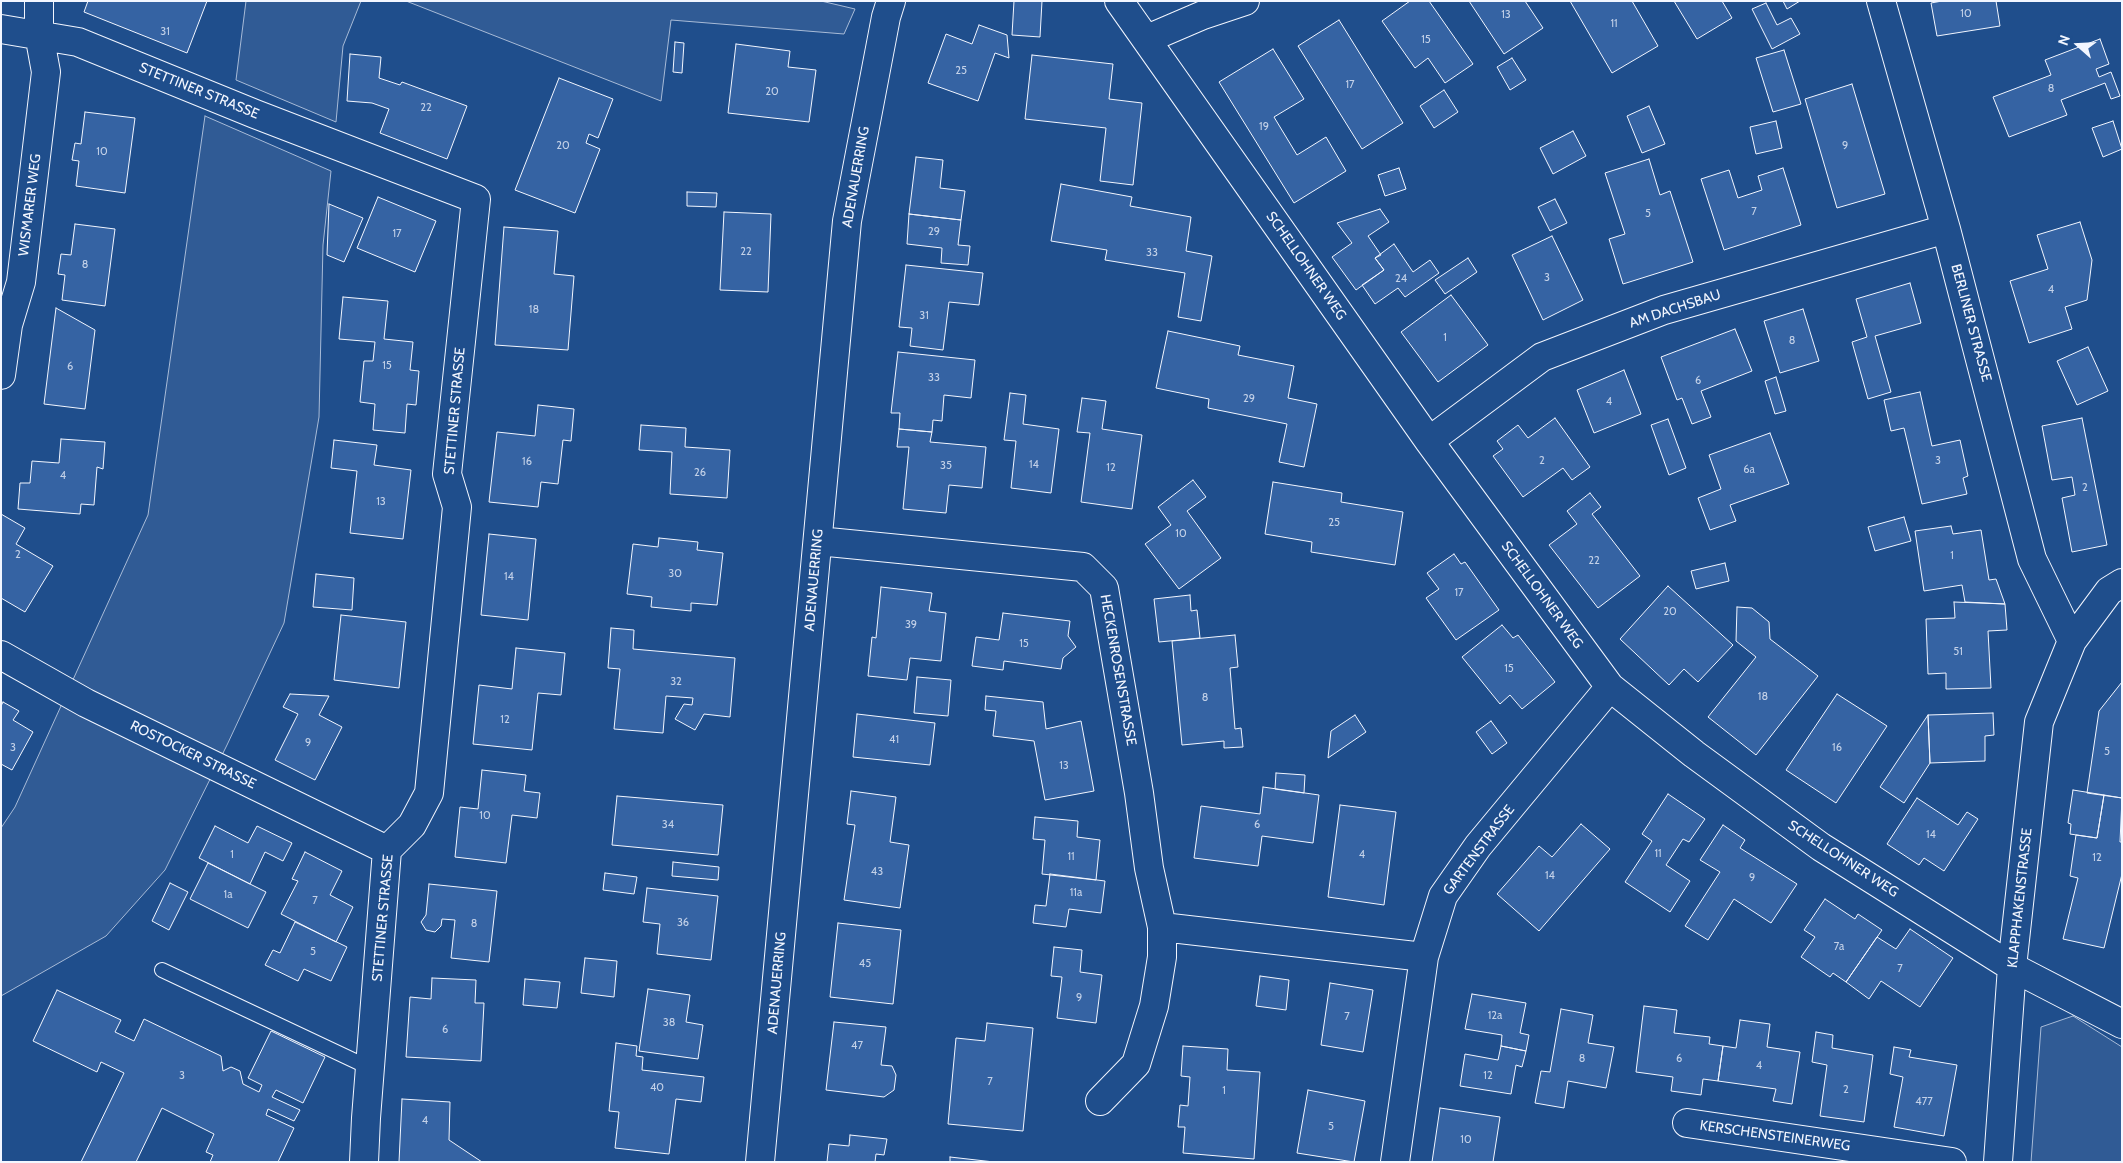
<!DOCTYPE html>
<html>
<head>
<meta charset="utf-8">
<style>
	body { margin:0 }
	#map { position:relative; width:2123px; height:1163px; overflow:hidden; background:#1f4e8c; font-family:Cabin,sans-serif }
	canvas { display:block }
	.frame { position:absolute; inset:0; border:2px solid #f2f6ff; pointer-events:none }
	.north { position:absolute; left:2053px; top:20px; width:50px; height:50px; -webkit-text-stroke:4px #1f4e8c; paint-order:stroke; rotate:289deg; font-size:14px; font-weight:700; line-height:20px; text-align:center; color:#f2f6ff }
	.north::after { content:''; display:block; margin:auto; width:18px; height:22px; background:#f2f6ff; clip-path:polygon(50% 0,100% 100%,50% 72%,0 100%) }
</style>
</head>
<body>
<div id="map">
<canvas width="2123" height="1163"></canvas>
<div class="frame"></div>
<div class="north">N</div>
</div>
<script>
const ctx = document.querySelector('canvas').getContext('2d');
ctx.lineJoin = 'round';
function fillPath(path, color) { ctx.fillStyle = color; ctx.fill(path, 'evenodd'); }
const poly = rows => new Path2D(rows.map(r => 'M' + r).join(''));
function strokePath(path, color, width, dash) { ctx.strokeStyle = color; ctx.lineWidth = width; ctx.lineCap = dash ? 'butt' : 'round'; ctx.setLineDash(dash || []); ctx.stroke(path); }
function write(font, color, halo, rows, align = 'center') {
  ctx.font = font + ' Cabin,sans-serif'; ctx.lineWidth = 4; ctx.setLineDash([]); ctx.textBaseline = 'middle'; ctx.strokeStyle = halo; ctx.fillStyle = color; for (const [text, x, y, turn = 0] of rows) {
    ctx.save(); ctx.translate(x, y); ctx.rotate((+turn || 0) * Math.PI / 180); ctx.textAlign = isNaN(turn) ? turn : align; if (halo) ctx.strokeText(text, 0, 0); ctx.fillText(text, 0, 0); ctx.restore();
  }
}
const built = poly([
	[246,1,361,1,343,46,336,122,236,80,246,1],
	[406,1,821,1,855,9,844,34,671,20,661,101,406,1],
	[205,116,331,171,323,245,319,417,284,623,227,745,165,870,106,936,1,996,1,828,15,807,148,515,205,116],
	[2073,1016,2122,1047,2122,1162,2031,1162,2041,1027,2073,1016]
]);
fillPath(built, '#305b95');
strokePath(built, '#a8bbd7', 1);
const building = poly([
	[88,1,207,1,187,53,84,12,88,1],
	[1014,1,1042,1,1040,37,1012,35,1014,1],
	[1410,1,1429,1,1473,64,1445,83,1428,58,1415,68,1382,21,1410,1],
	[1469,1,1525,1,1543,28,1504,54,1469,1],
	[1570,1,1632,1,1658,46,1612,73,1570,1],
	[1674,1,1722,1,1732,18,1697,39,1674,1],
	[1783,1,1800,1,1787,9,1783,1],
	[1942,1,1996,1,2000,26,1937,36,1931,3,1942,1],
	[1766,3,1777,25,1791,18,1800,34,1772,49,1752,9,1766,3],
	[1339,20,1403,123,1362,149,1298,46,1339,20],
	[979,25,1007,35,1009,58,995,53,978,101,928,83,946,34,972,44,979,25],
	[2100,39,2109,64,2096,69,2099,77,2111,72,2120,96,2111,99,2105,83,2061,100,2067,115,2009,137,1993,97,2051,75,2045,60,2100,39],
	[675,42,684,43,682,73,673,72,675,42],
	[736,44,790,51,788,67,816,70,809,122,728,113,736,44],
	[1273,49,1304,99,1274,117,1297,155,1326,137,1346,171,1294,203,1219,82,1273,49],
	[1784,50,1801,104,1773,112,1756,58,1784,50],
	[350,54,381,57,379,78,400,85,402,82,467,106,447,159,380,133,389,109,372,103,347,101,350,54],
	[1032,55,1113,64,1109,99,1142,103,1133,185,1100,181,1106,128,1025,119,1032,55],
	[1512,58,1526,80,1510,90,1497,67,1512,58],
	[559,78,613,99,598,138,589,134,586,143,600,149,575,213,515,190,559,78],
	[1852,84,1885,194,1837,208,1805,99,1852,84],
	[1444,90,1458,112,1434,128,1420,106,1444,90],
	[1649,106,1665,144,1642,153,1627,116,1649,106],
	[85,112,135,118,125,193,76,186,79,161,72,160,75,143,81,144,85,112],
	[1776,121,1782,148,1756,154,1750,127,1776,121],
	[2113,121,2122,149,2103,157,2092,128,2113,121],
	[1573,131,1586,156,1553,174,1540,148,1573,131],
	[916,157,943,160,940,188,965,191,961,220,909,214,916,157],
	[1649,159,1660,195,1670,191,1693,262,1623,284,1609,239,1625,234,1605,173,1649,159],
	[1399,168,1406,189,1385,196,1378,175,1399,168],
	[1783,168,1801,225,1724,250,1701,179,1729,170,1738,198,1762,190,1758,176,1783,168],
	[1061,184,1132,197,1130,206,1191,217,1186,251,1212,256,1201,321,1178,317,1185,273,1105,260,1107,250,1051,241,1061,184],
	[687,192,717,193,716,207,687,206,687,192],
	[378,197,436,221,415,272,357,248,378,197],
	[1555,199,1567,223,1550,231,1538,207,1555,199],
	[329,204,363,218,344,262,327,255,329,204],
	[1380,209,1389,222,1368,236,1381,255,1375,258,1384,270,1356,290,1332,257,1352,243,1337,223,1380,209],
	[724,212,771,214,768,292,720,290,724,212],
	[909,214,961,220,958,245,970,246,968,265,941,263,942,248,907,244,909,214],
	[2080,222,2092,260,2087,300,2065,307,2072,329,2029,343,2010,281,2048,269,2037,235,2080,222],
	[75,224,115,229,105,306,62,300,65,275,58,274,61,254,71,255,75,224],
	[504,227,558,231,554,274,574,276,568,350,495,345,504,227],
	[1552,236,1583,300,1543,320,1512,255,1552,236],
	[1394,244,1413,272,1430,260,1439,273,1405,297,1398,288,1375,304,1362,285,1384,270,1375,258,1394,244],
	[1468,258,1477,272,1445,294,1435,280,1468,258],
	[906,265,983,273,979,305,949,302,943,350,910,346,912,328,899,327,906,265],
	[1910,283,1921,323,1875,336,1891,392,1868,399,1852,342,1867,337,1856,299,1910,283],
	[1451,295,1488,345,1438,382,1401,332,1451,295],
	[343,297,388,301,384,339,413,342,410,370,419,371,416,405,407,404,405,433,373,430,375,404,360,402,364,361,373,361,375,342,339,339,343,297],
	[56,308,95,330,85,409,44,404,56,308],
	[1803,309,1819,361,1780,373,1764,321,1803,309],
	[1735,329,1752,371,1701,391,1711,417,1692,424,1682,398,1677,400,1661,357,1735,329],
	[1168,331,1240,346,1238,355,1294,366,1288,398,1317,404,1304,467,1279,462,1287,424,1208,408,1209,399,1156,388,1168,331],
	[2088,347,2108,391,2077,405,2057,361,2088,347],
	[898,352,975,360,971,398,944,395,942,421,933,420,932,432,899,429,900,413,891,413,898,352],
	[1624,370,1641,414,1594,433,1577,390,1624,370],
	[1776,377,1786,411,1775,414,1765,381,1776,377],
	[1920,392,1932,446,1960,440,1968,476,1963,478,1967,494,1922,504,1904,428,1891,431,1884,400,1920,392],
	[1010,393,1026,395,1023,424,1059,429,1051,493,1011,488,1016,441,1004,440,1010,393],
	[1082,398,1106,401,1102,429,1142,435,1132,509,1081,502,1090,433,1077,432,1082,398],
	[538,405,574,409,571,441,563,440,558,484,541,482,538,507,489,502,497,432,535,436,538,405],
	[1555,418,1590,467,1572,480,1563,468,1523,497,1493,456,1503,449,1497,441,1518,425,1528,438,1555,418],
	[2082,418,2107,545,2072,552,2062,498,2075,495,2072,477,2052,480,2042,426,2082,418],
	[1668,419,1686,468,1669,475,1651,425,1668,419],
	[641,425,686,428,685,447,730,450,727,498,670,494,672,452,639,450,641,425],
	[899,429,932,432,930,442,986,447,982,488,949,485,946,513,903,509,909,447,897,447,899,429],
	[1770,433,1789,484,1730,505,1736,521,1710,530,1698,498,1721,489,1709,455,1770,433],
	[61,439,105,442,103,469,97,467,94,505,81,504,80,514,18,509,20,483,30,483,32,461,59,463,61,439],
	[334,440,377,445,374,465,411,470,403,539,350,533,357,471,331,468,334,440],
	[1193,480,1206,497,1187,511,1221,558,1179,589,1145,544,1171,525,1158,507,1193,480],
	[1273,482,1342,493,1341,502,1403,512,1395,565,1311,552,1312,542,1265,534,1273,482],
	[1590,493,1601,507,1592,514,1640,576,1598,608,1549,545,1577,524,1567,511,1590,493],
	[1,514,25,528,16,544,53,566,25,612,1,598,1,514],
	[1904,517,1911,541,1875,551,1868,527,1904,517],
	[1951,526,1953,534,1981,530,1989,580,1996,579,2005,604,1965,602,1962,585,1924,591,1915,531,1951,526],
	[489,534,536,539,528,620,481,615,489,534],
	[659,538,698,542,697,550,723,553,717,605,691,603,691,611,651,607,652,597,627,594,633,544,658,547,659,538],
	[1454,554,1461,564,1465,562,1499,610,1456,640,1426,598,1439,589,1427,573,1454,554],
	[1725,563,1729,581,1696,589,1691,571,1725,563],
	[316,574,354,578,352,610,313,607,316,574],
	[1668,586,1733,645,1698,682,1684,669,1669,685,1620,639,1668,586],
	[881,587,932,593,929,611,946,613,941,661,910,658,907,680,868,676,872,637,876,638,881,587],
	[1190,595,1191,611,1197,610,1200,638,1159,642,1154,599,1190,595],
	[1954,602,2005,604,2007,630,1988,631,1991,688,1946,689,1946,673,1928,674,1926,619,1955,618,1954,602],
	[1737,607,1752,608,1769,622,1770,639,1818,676,1756,755,1708,717,1756,657,1736,641,1737,607],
	[1003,613,1070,621,1068,636,1076,647,1063,658,1061,669,1004,661,1003,670,972,666,976,637,999,640,1003,613],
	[341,615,406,622,399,688,334,680,341,615],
	[1502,625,1513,638,1518,635,1555,682,1522,709,1510,695,1500,704,1462,657,1502,625],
	[611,628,634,630,633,649,735,658,730,717,704,714,695,730,675,719,684,704,692,705,693,698,666,696,663,733,614,729,620,669,608,668,611,628],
	[1235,635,1238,667,1230,668,1235,729,1241,728,1243,747,1224,748,1224,741,1182,745,1172,641,1235,635],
	[516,648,565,653,561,695,538,693,532,750,473,744,479,685,512,689,516,648],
	[917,677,951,680,948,716,914,713,917,677],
	[2122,682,2122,798,2087,793,2099,711,2122,682],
	[290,694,329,696,319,715,342,727,315,780,275,760,298,714,283,707,290,694],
	[1837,694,1887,726,1836,803,1786,770,1837,694],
	[986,696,1043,702,1046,729,1081,721,1094,791,1045,800,1034,741,993,736,996,711,985,710,986,696],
	[3,702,19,711,13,720,33,732,12,770,1,764,1,706,3,702],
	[1993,713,1994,735,1985,736,1985,761,1930,763,1928,715,1993,713],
	[857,714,935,723,930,765,853,757,857,714],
	[1355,715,1366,732,1328,758,1331,731,1355,715],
	[1928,715,1930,763,1904,803,1880,787,1928,715],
	[1491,721,1507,743,1492,754,1476,732,1491,721],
	[482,770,526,775,524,791,540,793,537,818,512,815,506,863,455,857,460,807,478,809,482,770],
	[1276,773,1305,775,1304,793,1275,789,1276,773],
	[1263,787,1319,795,1313,843,1262,836,1258,866,1194,858,1201,806,1260,814,1263,787],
	[2073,790,2104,795,2097,838,2070,834,2071,824,2068,823,2073,790],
	[851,791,896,797,890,842,909,845,900,908,844,900,855,825,847,824,851,791],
	[1668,794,1705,819,1689,842,1683,839,1666,865,1690,881,1670,912,1625,882,1652,841,1642,834,1668,794],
	[2104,795,2122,798,2120,842,2122,842,2122,874,2104,948,2063,939,2078,878,2070,876,2076,835,2097,838,2104,795],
	[617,796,723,805,718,855,612,845,617,796],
	[1917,798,1958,825,1967,812,1978,819,1944,871,1924,858,1919,865,1887,844,1917,798],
	[1340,805,1396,812,1384,905,1328,897,1340,805],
	[1035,817,1078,821,1077,837,1100,840,1096,880,1042,874,1045,840,1033,839,1035,817],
	[1581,824,1610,849,1539,931,1497,894,1539,846,1552,857,1581,824],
	[1723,825,1745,840,1740,848,1797,884,1771,923,1734,899,1708,940,1685,926,1720,872,1700,860,1723,825],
	[215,826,248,843,257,826,292,843,283,861,265,852,250,884,199,858,215,826],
	[305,852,342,871,330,895,353,907,336,942,281,914,298,881,292,879,305,852],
	[673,862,719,867,718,880,672,876,673,862],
	[208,863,266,892,248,928,190,899,208,863],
	[605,873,637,877,634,894,603,890,605,873],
	[1050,874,1105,881,1101,913,1069,909,1066,927,1033,923,1035,905,1046,906,1050,874],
	[170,883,188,892,169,930,152,921,170,883],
	[429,884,497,891,489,962,451,958,455,920,442,919,441,926,435,932,426,930,421,922,426,915,429,884],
	[647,888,718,896,711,960,657,954,660,924,643,922,647,888],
	[1825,899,1855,919,1858,914,1882,930,1846,982,1833,973,1830,977,1801,957,1815,937,1804,930,1825,899],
	[295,922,347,947,331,981,304,969,298,981,265,965,273,950,280,953,295,922],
	[838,923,901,930,893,1004,830,997,838,923],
	[1910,929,1953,958,1920,1007,1881,981,1869,999,1846,982,1877,937,1896,949,1910,929],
	[1054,947,1082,950,1080,972,1102,975,1096,1023,1057,1018,1062,977,1051,976,1054,947],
	[585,958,617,961,614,997,581,993,585,958],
	[1260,976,1289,980,1286,1010,1256,1006,1260,976],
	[432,978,476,980,475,1003,484,1003,481,1061,406,1057,410,997,431,999,432,978],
	[525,979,560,982,557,1008,523,1005,525,979],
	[1330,983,1373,990,1363,1052,1321,1045,1330,983],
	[648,989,690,995,686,1022,703,1025,698,1059,639,1051,648,989],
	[57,990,121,1020,115,1032,134,1041,144,1019,221,1056,223,1071,231,1067,240,1071,243,1084,259,1092,262,1085,248,1078,271,1031,325,1057,303,1103,276,1090,272,1097,300,1110,294,1121,268,1109,266,1115,294,1128,278,1162,210,1162,213,1155,206,1152,214,1134,162,1108,136,1162,81,1162,124,1073,101,1062,97,1072,33,1041,57,990],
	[1472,994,1526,1003,1520,1033,1529,1035,1526,1051,1501,1046,1502,1035,1465,1029,1472,994],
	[1644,1006,1677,1010,1674,1033,1710,1037,1709,1044,1723,1046,1718,1081,1703,1079,1701,1095,1671,1091,1673,1077,1636,1072,1644,1006],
	[1561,1009,1593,1015,1588,1043,1614,1047,1606,1088,1568,1081,1564,1108,1535,1103,1541,1071,1550,1072,1561,1009],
	[1740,1020,1770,1024,1767,1047,1800,1052,1792,1104,1773,1101,1776,1089,1718,1081,1723,1046,1736,1048,1740,1020],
	[834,1022,886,1027,881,1065,892,1066,896,1075,894,1090,884,1097,826,1090,834,1022],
	[987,1023,1033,1028,1023,1131,948,1124,956,1038,985,1041,987,1023],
	[1816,1032,1833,1035,1832,1048,1873,1055,1864,1122,1820,1116,1827,1065,1812,1062,1816,1032],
	[616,1043,637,1046,636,1056,643,1057,642,1070,704,1077,701,1102,676,1099,669,1154,615,1148,619,1112,609,1111,616,1043],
	[1183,1046,1228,1049,1227,1070,1260,1072,1254,1159,1183,1153,1185,1127,1178,1127,1180,1105,1188,1106,1190,1077,1181,1076,1183,1046],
	[1501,1046,1526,1051,1522,1067,1516,1065,1511,1094,1460,1086,1465,1054,1498,1060,1501,1046],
	[1894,1047,1911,1050,1909,1057,1957,1065,1944,1136,1894,1127,1903,1077,1890,1074,1894,1047],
	[1308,1090,1365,1101,1354,1162,1297,1153,1308,1090],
	[402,1099,450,1102,449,1140,482,1162,399,1162,402,1099],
	[1440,1108,1500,1117,1493,1162,1432,1162,1440,1108],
	[850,1135,887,1139,884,1155,876,1154,875,1162,827,1162,829,1144,849,1146,850,1135],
	[950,1157,994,1162,950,1162,950,1157]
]);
fillPath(building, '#3563a3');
strokePath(building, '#f2f6ff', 1);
const service = poly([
	[162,970,370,1068]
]);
const minor = poly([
	[1119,1,1429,441,1610,687,1694,754,1821,847,2012,967,2122,1024],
	[1881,1,1946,229,2032,559,2072,641],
	[1,29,78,42,255,114,476,199,447,474,457,507,429,793,412,825,387,850,366,1118,364,1162],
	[1147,39,1203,15,1245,1],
	[1,375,8,325,21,282,46,72,39,34,39,1],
	[1429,441,1542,357,1664,310,1946,229],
	[818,541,1083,567,1104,588,1139,793,1149,868,1162,927,1424,957],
	[1,655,86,703,387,850],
	[1100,1101,1136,1064,1154,1006,1162,957,1162,927],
	[1687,1123,1952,1162],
	[760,1162,847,221,886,17,891,1],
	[1395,1162,1424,957,1443,896,1478,846,1610,687],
	[1998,1162,2012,967,2039,722,2072,641,2109,591,2122,583]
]);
strokePath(service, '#f2f6ff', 16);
strokePath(minor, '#f2f6ff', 30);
strokePath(service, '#1f4e8c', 14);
strokePath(minor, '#1f4e8c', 28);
write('11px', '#c3d1e8', null, [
	["10",1966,14],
	["13",1506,15],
	["11",1614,24],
	["31",165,32],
	["15",1426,40],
	["25",961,71],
	["17",1350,85],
	["8",2051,89],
	["20",772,92],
	["22",426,108],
	["19",1264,127],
	["20",563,146],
	["9",1845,146],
	["10",102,152],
	["7",1754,212],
	["5",1648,214],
	["29",934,232],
	["17",397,234],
	["22",746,252],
	["33",1152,253],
	["8",85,265],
	["3",1547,278],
	["24",1401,279],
	["4",2051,290],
	["18",534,310],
	["31",924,316],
	["1",1445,338],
	["8",1792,341],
	["15",387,366],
	["6",70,367],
	["33",934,378],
	["6",1698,381],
	["29",1249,399],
	["4",1609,402],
	["2",1542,461],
	["3",1938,461],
	["16",527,462],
	["14",1034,465],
	["35",946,466],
	["12",1111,468],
	["6a",1749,470],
	["26",700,473],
	["4",63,476],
	["2",2085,488],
	["13",381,502],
	["25",1334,523],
	["10",1181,534],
	["2",18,555],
	["1",1952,556],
	["22",1594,561],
	["30",675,574],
	["14",509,577],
	["17",1459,593],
	["20",1670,612],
	["39",911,625],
	["15",1024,644],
	["51",1958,652],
	["15",1509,669],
	["32",676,682],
	["18",1763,697],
	["8",1205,698],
	["12",505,720],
	["41",894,740],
	["9",308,743],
	["3",13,748],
	["16",1837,748],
	["5",2107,752],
	["13",1064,766],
	["10",485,816],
	["34",668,825],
	["6",1257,825],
	["14",1931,835],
	["11",1658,854],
	["1",232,855],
	["4",1362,855],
	["11",1071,857],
	["12",2097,858],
	["43",877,872],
	["14",1550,876],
	["9",1752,878],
	["11a",1076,893],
	["1a",228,895],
	["7",315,901],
	["36",683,923],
	["8",474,924],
	["7a",1839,947],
	["5",313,952],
	["45",865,964],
	["7",1900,969],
	["9",1079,998],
	["12a",1495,1016],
	["7",1347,1017],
	["38",669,1023],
	["6",445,1030],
	["47",857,1046],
	["8",1582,1059],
	["6",1679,1059],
	["4",1759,1066],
	["3",182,1076],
	["12",1488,1076],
	["7",990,1082],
	["40",657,1088],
	["2",1846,1090],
	["1",1224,1091],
	["477",1924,1102],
	["4",425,1121],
	["5",1331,1127],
	["10",1466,1140]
]);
write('14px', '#f2f6ff', '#1f4e8c', [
	["STETTINER STRASSE",199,91,22],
	["ADENAUERRING",856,177,-80],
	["WISMARER WEG",30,205,-83],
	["SCHELLOHNER WEG",1306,266,55],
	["AM DACHSBAU",1675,309,-18],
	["BERLINER STRASSE",1971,323,75],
	["STETTINER STRASSE",455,411,-85],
	["ADENAUERRING",814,580,-85],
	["SCHELLOHNER WEG",1542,595,54],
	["HECKENROSENSTRASSE",1118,670,80],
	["ROSTOCKER STRASSE",193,755,26],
	["GARTENSTRASSE",1479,850,-53],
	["SCHELLOHNER WEG",1843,859,33],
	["KLAPPHAKENSTRASSE",2020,898,-84],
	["STETTINER STRASSE",383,918,-85],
	["ADENAUERRING",777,983,-85],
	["KERSCHENSTEINERWEG",1775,1136,8]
]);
</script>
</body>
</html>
